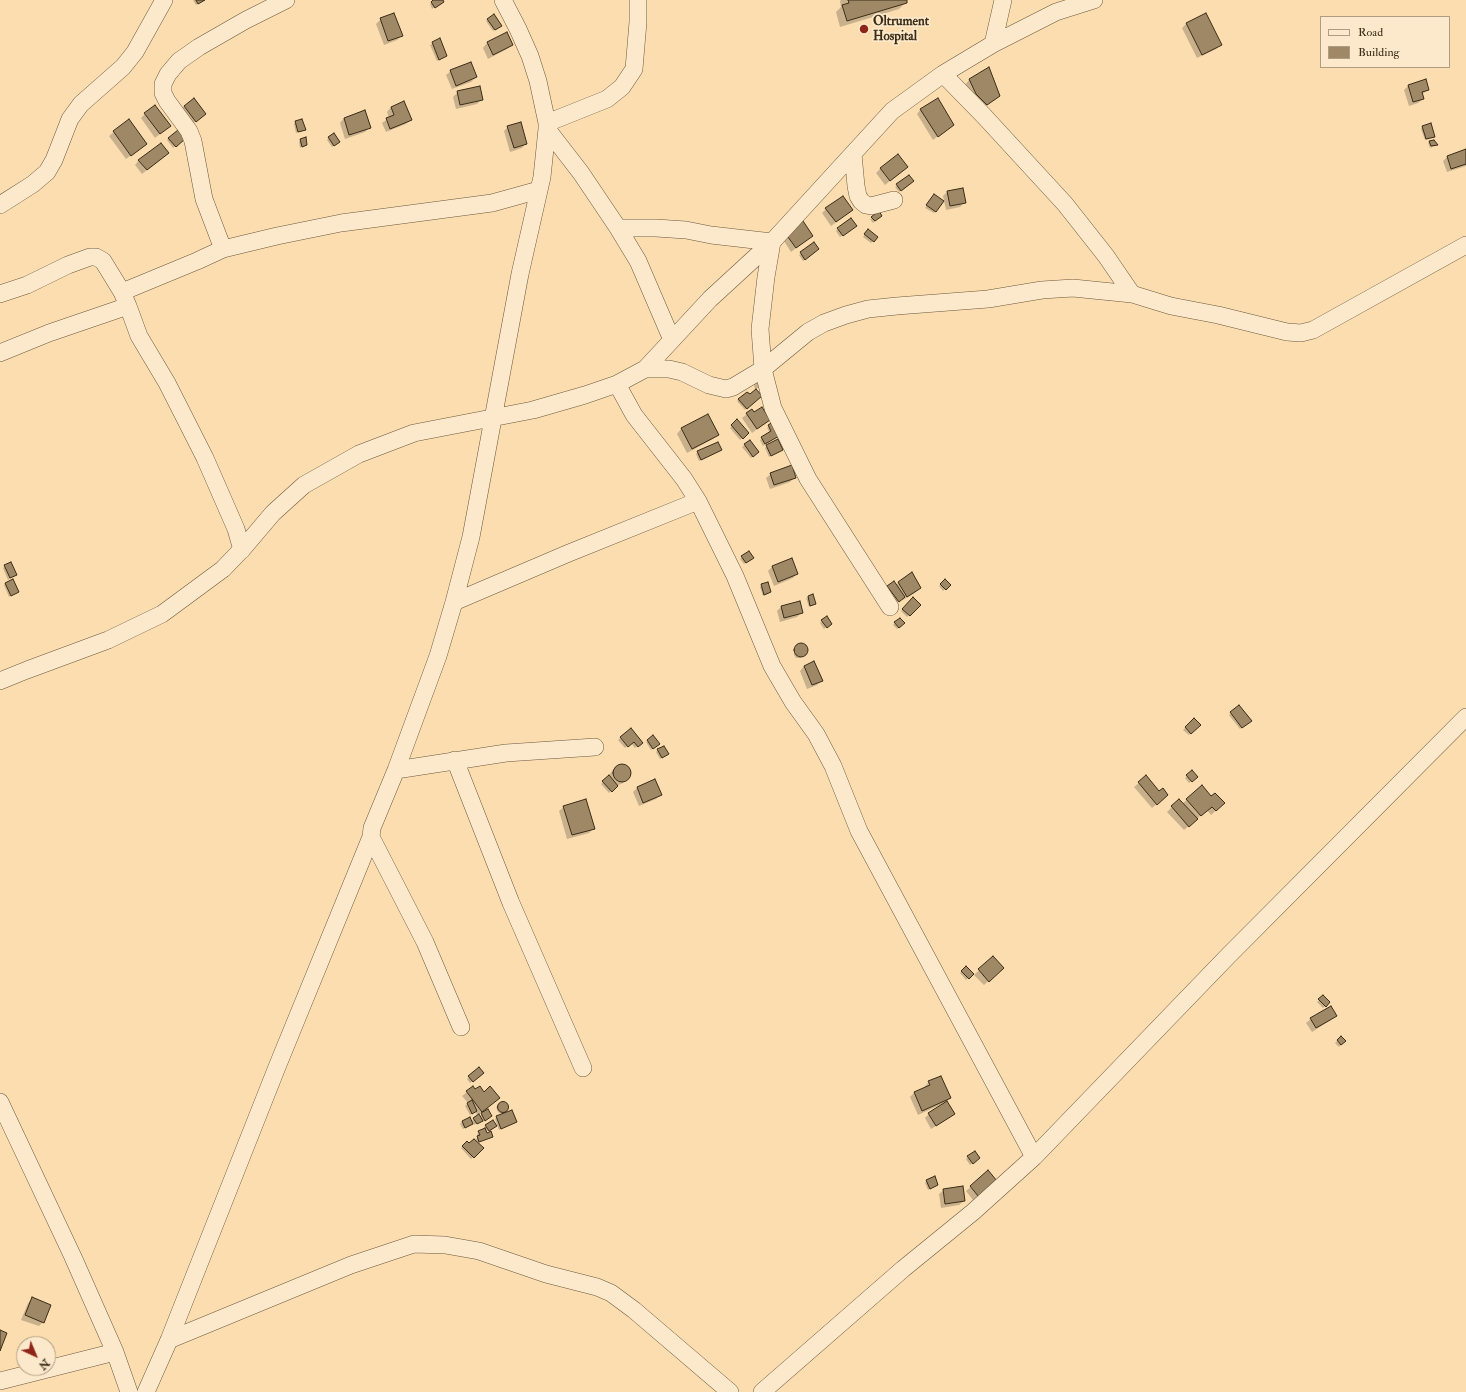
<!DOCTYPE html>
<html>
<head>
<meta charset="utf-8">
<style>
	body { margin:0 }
	#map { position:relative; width:1466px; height:1392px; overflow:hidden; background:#fbddaf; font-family:"IM FELL Double Pica",serif }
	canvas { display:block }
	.legend { position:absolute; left:1320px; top:16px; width:130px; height:52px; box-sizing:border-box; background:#fce9cb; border:1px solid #af9d83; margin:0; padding:5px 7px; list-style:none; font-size:12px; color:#3b2c17 }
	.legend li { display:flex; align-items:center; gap:8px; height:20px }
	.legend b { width:20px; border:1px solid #af9d83 }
	.north { position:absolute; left:16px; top:1336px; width:40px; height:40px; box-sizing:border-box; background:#fce9cb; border:1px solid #af9d83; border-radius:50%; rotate:136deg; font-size:11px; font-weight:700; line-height:16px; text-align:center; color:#3b2c17 }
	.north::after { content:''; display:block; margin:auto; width:14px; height:18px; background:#8f2418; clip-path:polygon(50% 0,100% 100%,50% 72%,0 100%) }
</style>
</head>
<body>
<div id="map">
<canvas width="1466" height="1392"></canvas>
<ul class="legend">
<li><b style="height:5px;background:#fce9cb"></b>Road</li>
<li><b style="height:11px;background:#9f8866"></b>Building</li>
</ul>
<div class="north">N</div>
</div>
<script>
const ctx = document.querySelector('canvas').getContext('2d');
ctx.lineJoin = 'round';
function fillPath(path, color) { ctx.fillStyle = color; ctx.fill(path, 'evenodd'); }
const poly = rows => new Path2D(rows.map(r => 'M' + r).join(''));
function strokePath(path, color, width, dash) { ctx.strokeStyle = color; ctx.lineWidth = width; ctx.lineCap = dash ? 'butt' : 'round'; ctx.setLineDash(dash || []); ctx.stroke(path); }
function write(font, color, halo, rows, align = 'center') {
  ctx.font = font + ' "IM FELL Double Pica",serif'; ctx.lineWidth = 3.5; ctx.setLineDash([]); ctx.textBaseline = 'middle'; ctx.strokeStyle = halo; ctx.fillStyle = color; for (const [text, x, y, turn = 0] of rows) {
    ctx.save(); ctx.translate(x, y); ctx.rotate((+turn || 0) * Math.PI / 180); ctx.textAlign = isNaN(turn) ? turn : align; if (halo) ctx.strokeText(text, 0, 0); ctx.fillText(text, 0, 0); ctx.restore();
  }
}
fillPath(poly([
	[193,0,205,0,196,5],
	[435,0,442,0,441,3,432,9,430,4],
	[841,0,905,0,906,2,899,9,840,27,836,12,841,7,840,1],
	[1205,14,1221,44,1216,49,1197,58,1182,28,1186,24],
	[381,19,401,36,397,40,384,45,376,24],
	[488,20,499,28,493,31,486,21],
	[507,34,512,45,507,49,488,59,483,48,487,43],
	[439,40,446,56,437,61,430,45],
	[988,68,999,96,982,109,965,85,969,80],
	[451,71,476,77,471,82,452,89,446,75],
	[1408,86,1428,90,1421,95,1423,99,1418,103,1409,106,1404,90],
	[458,92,481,100,477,104,456,109,453,97],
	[184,106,205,114,191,125,180,111],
	[391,107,410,120,406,124,386,132,382,123,389,118,387,112],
	[921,109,952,125,933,140,917,114],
	[145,114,165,130,155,138,141,118],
	[344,118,370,127,365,132,345,139,340,123],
	[129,120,141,148,126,159,109,136],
	[296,122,304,129,302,131,296,133,294,124],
	[508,127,526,143,522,148,510,152,504,131],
	[1423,127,1434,137,1432,138,1425,140,1421,129],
	[169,138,182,141,173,148,167,140],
	[329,138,337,143,332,147,327,140],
	[301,140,306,145,300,148,299,142],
	[1430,142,1437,145,1430,148,1428,143],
	[1466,150,1466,166,1447,172,1443,161,1448,156],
	[168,153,142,174,135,165,139,160],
	[907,167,885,185,876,173,881,168],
	[909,176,911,183,899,192,895,187],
	[947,192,965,202,960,207,946,210,943,196],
	[932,197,935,212,934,213,925,208],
	[826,209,852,210,831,226,822,213],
	[872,218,879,218,873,223,870,219],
	[854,227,840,237,836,231,838,229],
	[868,230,877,237,871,243,863,237],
	[786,234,812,236,791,252,782,238],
	[814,243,816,251,803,261,799,255],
	[761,379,761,387,755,389,753,382],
	[747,393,750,396,761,396,745,410,737,401],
	[747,414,754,414,769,420,752,433,742,418],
	[708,416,718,435,713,439,687,453,677,434,681,429],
	[737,421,748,433,740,440,730,428],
	[773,424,777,437,763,446,760,440,770,433,767,428],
	[750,441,756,454,751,458,742,447],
	[767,446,780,451,769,457,765,448],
	[721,450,699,461,696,454,698,452],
	[771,474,795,477,790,482,770,489,766,478],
	[742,557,751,560,744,564,740,559],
	[791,559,797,573,793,578,774,586,768,571,772,567],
	[5,566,16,575,8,580,3,568],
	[945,580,949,585,943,591,939,586],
	[6,583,18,592,9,597,4,585],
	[898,583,920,587,916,592,903,600,901,599,896,603,886,589,888,587,896,585],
	[762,585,770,592,768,594,763,596,760,587],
	[813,595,815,604,809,607,806,598],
	[913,599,919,605,907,617,901,611],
	[781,607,802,612,797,617,780,622,777,611],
	[822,621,829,625,824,629,820,623],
	[895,623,902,625,897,629,893,625],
	[800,645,804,645,807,649,807,652,800,658,796,658,794,655,794,651],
	[814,662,822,680,817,685,807,689,800,671,804,666],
	[1231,713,1248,723,1240,729,1229,715],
	[1194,719,1200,725,1189,735,1183,730],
	[631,729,641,743,635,748,631,743,625,748,618,740],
	[648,741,657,745,651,750,646,742],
	[658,750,668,754,660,759,656,752],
	[622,764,627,766,630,770,630,776,623,783,616,786,609,793,601,784,608,777,612,771,616,766],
	[1192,771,1195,778,1189,783,1185,778],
	[1146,777,1163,799,1152,808,1134,787],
	[1201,787,1219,808,1211,815,1207,810,1184,830,1167,812,1179,800,1182,804],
	[637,788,660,795,656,799,639,806,633,792],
	[564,807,594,828,589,833,567,839,559,811],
	[993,957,998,972,984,985,974,975],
	[966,968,972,974,966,980,960,973],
	[1323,996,1329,1002,1323,1008,1317,1002],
	[1335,1016,1331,1020,1312,1032,1306,1023,1311,1019],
	[1341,1037,1345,1041,1339,1047,1335,1043],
	[479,1069,481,1075,470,1083,467,1079],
	[941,1077,950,1098,946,1102,954,1114,949,1118,931,1129,925,1118,929,1114,942,1105,942,1104,918,1115,910,1097,915,1092,925,1088,924,1087,929,1082],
	[475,1091,494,1102,478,1115,479,1117,482,1114,491,1116,483,1122,482,1120,474,1125,473,1123,463,1129,460,1124,462,1122,471,1121,478,1116,475,1112,470,1115,465,1106,468,1103,462,1096,467,1092],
	'496.5 1108a5.5 5.5 0 1 1 11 0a5.5 5.5 0 1 1-11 0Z',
	[497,1117,516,1122,499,1130,495,1119],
	[486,1126,494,1127,482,1134,492,1136,478,1143,482,1148,471,1159,461,1148,467,1142,469,1145,475,1140,478,1137,477,1134,485,1129,484,1128],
	[968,1157,977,1160,970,1165,966,1159],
	[988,1172,991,1185,973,1200,966,1191],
	[927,1181,937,1185,928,1190,925,1183],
	[944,1190,964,1201,959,1205,941,1208,939,1194],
	[33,1298,43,1322,39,1326,21,1320,28,1303]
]), '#0003');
const building = poly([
	[196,0,205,0,198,4,196,0],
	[433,0,443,0,444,2,435,8,431,2,433,0],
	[848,0,907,0,907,3,847,21,842,5,849,3,848,0],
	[394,13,403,36,388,41,380,18,394,13],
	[1206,13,1222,45,1202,55,1186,23,1206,13],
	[494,14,502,26,495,30,487,19,494,14],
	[507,32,513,45,493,55,487,42,507,32],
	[440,38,447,56,439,60,432,42,440,38],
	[471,62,477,77,456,86,450,70,471,62],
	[989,67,1000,96,987,105,976,94,969,79,989,67],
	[1426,79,1429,90,1422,92,1424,99,1413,102,1408,85,1426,79],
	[480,86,483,100,460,105,457,91,480,86],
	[194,98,206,114,196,122,184,106,194,98],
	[938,98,954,125,938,137,920,109,938,98],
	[404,101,412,120,390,129,386,118,394,115,391,107,404,101],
	[155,105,171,126,160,134,144,113,155,105],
	[365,110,371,128,349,135,344,118,365,110],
	[129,119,147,144,131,156,113,131,129,119],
	[302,119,306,130,298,132,295,121,302,119],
	[521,122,527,144,514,148,507,126,521,122],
	[1431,123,1435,137,1426,139,1422,126,1431,123],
	[178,130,185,139,176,147,168,138,178,130],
	[334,133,340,142,334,146,328,137,334,133],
	[306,137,307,145,302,147,300,139,306,137],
	[1434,140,1438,145,1431,146,1429,141,1434,140],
	[161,143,169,153,147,170,138,160,161,143],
	[1466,149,1466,164,1451,169,1447,156,1466,149],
	[898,154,908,167,890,181,880,168,898,154],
	[909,175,914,181,901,191,896,184,909,175],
	[963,188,966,203,950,206,947,191,963,188],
	[934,194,944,201,936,212,926,205,934,194],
	[843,196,853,210,836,222,825,208,843,196],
	[879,211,882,216,875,221,871,217,879,211],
	[851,218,857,226,843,236,837,228,851,218],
	[803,221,813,236,796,248,785,233,803,221],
	[868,229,878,237,874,242,864,234,868,229],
	[814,242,819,249,805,260,800,252,814,242],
	[756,389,762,396,747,409,738,399,747,392,750,394,756,389],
	[762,407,770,420,757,429,746,413,752,409,754,412,762,407],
	[708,414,719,435,692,449,681,428,708,414],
	[737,419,749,433,743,439,731,425,737,419],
	[773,422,781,435,765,444,761,437,771,431,768,425,773,422],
	[778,439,783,450,771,456,766,445,778,439],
	[750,440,759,452,753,457,744,444,750,440],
	[718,442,722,450,701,460,697,451,718,442],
	[792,465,796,478,774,485,770,473,792,465],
	[749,551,754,558,746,563,741,556,749,551],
	[792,558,798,574,778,582,772,566,792,558],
	[11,562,17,575,10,578,4,565,11,562],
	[912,572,921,588,907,597,898,582,912,572],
	[13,579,19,592,11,596,5,583,13,579],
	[945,579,951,585,946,590,940,584,945,579],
	[894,581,905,597,899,602,887,586,894,581],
	[768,582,771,592,764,595,761,584,768,582],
	[813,594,816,604,810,606,808,596,813,594],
	[913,597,921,605,910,616,902,609,913,597],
	[800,601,803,613,784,618,781,606,800,601],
	[827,616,832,624,827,628,821,620,827,616],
	[900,618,905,623,899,628,894,622,900,618],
	'794 650a7 7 0 1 1 14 0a7 7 0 1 1-14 0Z',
	[814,661,823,681,812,685,804,666,814,661],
	[1239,705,1252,721,1242,728,1230,712,1239,705],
	[1194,718,1201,725,1191,734,1185,727,1194,718],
	[631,728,643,743,638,747,634,742,628,747,620,737,631,728],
	[653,735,660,744,653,749,647,740,653,735],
	[664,746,669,754,662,758,657,749,664,746],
	'613 773a9 9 0 1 1 18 0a9 9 0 1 1-18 0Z',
	[1192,770,1198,777,1192,782,1186,775,1192,770],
	[609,775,618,786,612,792,602,781,609,775],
	[1146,775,1159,791,1163,788,1168,795,1157,805,1138,782,1146,775],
	[655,779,662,795,643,803,637,787,655,779],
	[1202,785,1211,796,1215,793,1225,803,1216,811,1212,807,1201,816,1186,799,1202,785],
	[586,799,595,829,572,835,563,806,586,799],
	[1179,799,1198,819,1189,827,1171,806,1179,799],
	[993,956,1004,968,989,982,978,969,993,956],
	[966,966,974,974,969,979,961,971,966,966],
	[1323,995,1330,1002,1326,1007,1318,999,1323,995],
	[1331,1006,1337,1016,1316,1028,1310,1018,1331,1006],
	[1341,1036,1346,1041,1341,1045,1337,1040,1341,1036],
	[479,1067,484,1073,473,1082,468,1076,479,1067],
	[941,1076,951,1098,922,1111,914,1092,930,1085,928,1081,941,1076],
	[473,1086,475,1089,480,1086,484,1092,490,1086,500,1098,482,1112,466,1091,473,1086],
	[472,1100,477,1111,472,1114,467,1103,472,1100],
	[947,1101,955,1114,936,1126,928,1113,947,1101],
	'497.5 1107a5.5 5.5 0 1 1 11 0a5.5 5.5 0 1 1-11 0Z',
	[488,1109,492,1116,485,1121,481,1113,488,1109],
	[512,1110,517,1122,501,1129,496,1116,512,1110],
	[479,1114,483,1121,477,1124,473,1118,479,1114],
	[470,1117,473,1124,465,1128,462,1121,470,1117],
	[493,1120,497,1126,489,1131,485,1125,493,1120],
	[485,1128,487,1133,491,1131,493,1137,479,1142,477,1136,480,1135,478,1131,485,1128],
	[474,1139,484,1148,474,1158,462,1146,467,1141,469,1143,474,1139],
	[975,1151,980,1158,973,1164,967,1156,975,1151],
	[988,1170,997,1181,978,1196,970,1186,988,1170],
	[935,1176,938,1185,930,1189,926,1180,935,1176],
	[963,1186,965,1201,945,1204,943,1189,963,1186],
	[32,1297,51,1305,44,1323,25,1315,32,1297],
	[0,1330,7,1333,0,1351,0,1330]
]);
fillPath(building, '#9f8866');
strokePath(building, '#3b2c17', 1);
const street = poly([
	[993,44,1003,0],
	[943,74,984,116,1065,204,1106,256,1132,294],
	[547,123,607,99,622,87,634,69,638,22,638,0],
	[547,129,581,173,618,228,638,261,672,340],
	[853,154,856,186,858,196,861,201,866,205,871,206,894,200],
	[0,205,33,184,47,172,54,160,70,119,81,104,123,67,135,52,164,0],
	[618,228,656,228,686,230,711,235,772,242,766,277,760,329,763,369,773,408,808,479,890,607],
	[223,249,204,199,193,141,189,131,167,101,163,93,163,84,168,74,179,61,199,47,246,20,286,0],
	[122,292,197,261,223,249,277,236,341,223,492,203,539,190],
	[0,294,27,285,68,265,90,257,96,257,103,261,122,292,128,306,139,336,167,383,205,458,236,529,242,550],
	[0,353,49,333,128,306],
	[645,369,669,369,682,372,709,385,726,389,733,387,763,369,808,332,824,323,846,315,868,309,897,306,988,299,1042,290,1073,288,1132,294,1171,306,1218,315,1287,332,1301,333,1313,330,1466,245],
	[617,384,634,415,684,479,698,501,735,576,772,666,793,702,816,734,833,766,859,831,1034,1157],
	[454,602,569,553,698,501],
	[0,681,27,670,108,640,162,614,223,569,245,546,273,513,304,485,359,454,414,433,533,410,585,395,617,384,645,369,710,299,772,242,892,111,943,74,993,44,1056,12,1094,0],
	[455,760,511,903,583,1068],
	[396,770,506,753,595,747],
	[371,837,425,942,461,1027],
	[0,1102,73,1257,115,1352,129,1392],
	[169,1340,351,1265,414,1244,445,1245,479,1251,546,1274,597,1287,611,1293,634,1310,730,1392],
	[0,1381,115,1352],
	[146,1392,169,1340,277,1067,371,837,372,828,396,770,438,656,454,602,471,537,520,274,542,177,547,129,547,123,538,81,530,56,518,29,503,0],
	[762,1392,903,1269,973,1212,1034,1157,1228,956,1466,717]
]);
strokePath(street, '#6b583d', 18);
strokePath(street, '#fce9cb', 17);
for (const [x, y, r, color] of [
	[864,29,5,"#8f2418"]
]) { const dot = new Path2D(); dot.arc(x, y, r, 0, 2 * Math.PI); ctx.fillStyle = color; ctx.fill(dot); strokePath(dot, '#fce9cb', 1.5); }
write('bold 13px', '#3b2c17', '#fce9cb', [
	["Oltrument",873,22],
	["Hospital",873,37]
], 'left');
</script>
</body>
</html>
